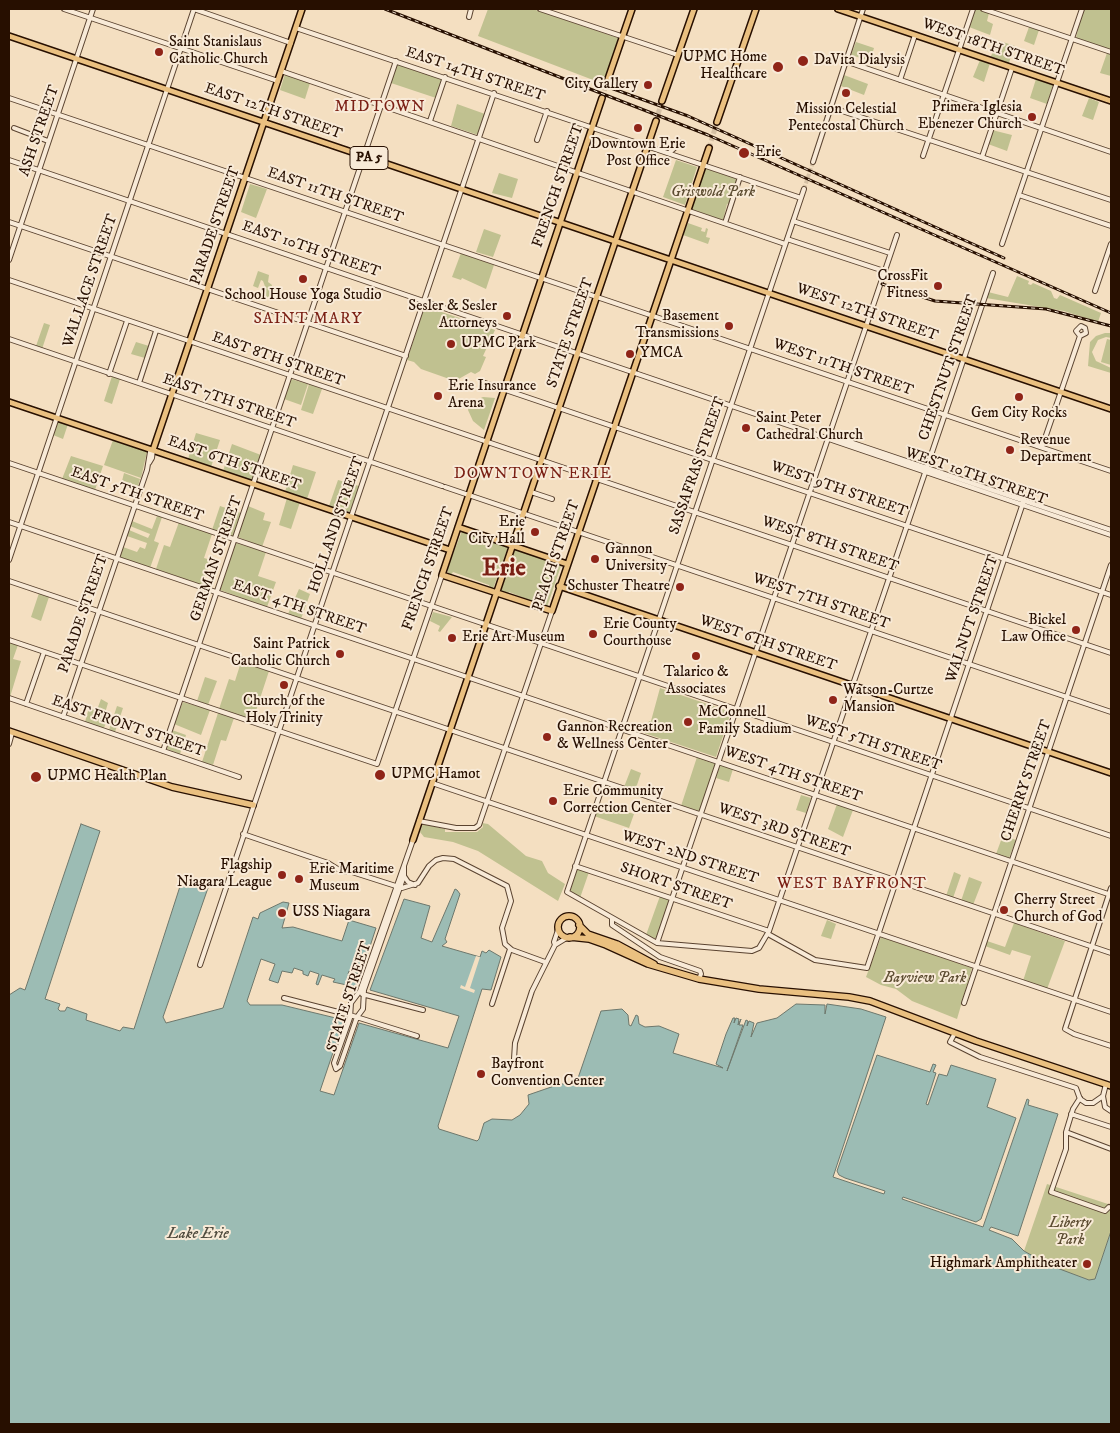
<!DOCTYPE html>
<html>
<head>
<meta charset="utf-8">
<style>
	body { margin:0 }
	#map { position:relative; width:1120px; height:1433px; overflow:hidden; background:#f4dfc1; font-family:"IM FELL DW Pica",serif }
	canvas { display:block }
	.frame { position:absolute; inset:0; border:10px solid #270f00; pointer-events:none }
</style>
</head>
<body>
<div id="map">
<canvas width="1120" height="1433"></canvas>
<div class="frame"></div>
</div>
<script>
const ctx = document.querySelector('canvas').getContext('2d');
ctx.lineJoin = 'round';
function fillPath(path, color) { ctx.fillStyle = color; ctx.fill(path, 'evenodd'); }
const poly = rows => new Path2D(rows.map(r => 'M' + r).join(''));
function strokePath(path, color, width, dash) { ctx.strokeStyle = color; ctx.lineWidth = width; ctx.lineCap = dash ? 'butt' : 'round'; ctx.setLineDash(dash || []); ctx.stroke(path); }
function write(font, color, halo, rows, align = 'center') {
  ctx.font = font + ' "IM FELL DW Pica",serif'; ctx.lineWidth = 4; ctx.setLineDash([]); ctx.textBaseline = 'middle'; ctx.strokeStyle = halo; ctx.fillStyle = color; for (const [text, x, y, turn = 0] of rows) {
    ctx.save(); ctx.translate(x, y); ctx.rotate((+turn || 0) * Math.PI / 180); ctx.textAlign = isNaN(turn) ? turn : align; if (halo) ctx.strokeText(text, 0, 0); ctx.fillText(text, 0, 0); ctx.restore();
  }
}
fillPath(poly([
	[488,9,533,9,618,38,605,78,603,77,601,83,478,36],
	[977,9,989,13,987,21,993,24,990,35,969,27,975,10],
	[1083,9,1111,9,1111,50,1076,38],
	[1029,27,1039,30,1034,45,1024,41],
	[997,40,1015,46,1008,65,990,59],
	[856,42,874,48,870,61,851,55],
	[1107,53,1111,55,1111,76,1100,73],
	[980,60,990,63,984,82,973,77],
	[398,63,442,78,436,98,391,83],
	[285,74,310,83,305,99,280,90],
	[844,75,868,84,864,95,841,86],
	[1036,79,1053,85,1047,104,1030,98],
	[1089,98,1099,102,1093,120,1082,116],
	[457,104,485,114,478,135,451,126],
	[992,130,1012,135,1007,151,988,144],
	[676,160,697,167,685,205,663,197],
	[705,168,737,179,730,195,732,197,730,203,727,204,723,220,691,209],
	[499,173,518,179,512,198,492,193],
	[250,184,267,189,256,218,241,212],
	[688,223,702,228,701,231,705,232,706,228,708,229,706,237,710,238,708,244,683,235],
	[484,229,501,235,493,257,476,252],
	[461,253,494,265,486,289,462,278,461,280,452,277],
	[258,271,269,275,268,282,272,285,269,298,263,296,266,289,263,281,261,280,258,288,253,286],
	[1017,276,1029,281,1028,284,1031,285,1033,283,1051,291,1054,298,1057,299,1060,295,1101,313,1098,322,1064,311,986,298,988,292,1008,297],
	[427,307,495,330,483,356,486,357,480,371,475,374,471,372,455,381,421,369,414,362,407,360,424,309],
	[44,323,50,325,42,349,36,346],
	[1105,333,1111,333,1111,338,1106,337,1098,340,1092,352,1096,361,1111,368,1111,373,1088,366,1090,342,1096,336],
	[1107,339,1111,340,1111,365,1101,362],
	[136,342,149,346,145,358,131,354],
	[112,376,120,379,112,404,104,401],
	[291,379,308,384,301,405,284,399],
	[309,384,322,389,313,414,301,410],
	[483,397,495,398,484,430,473,421,468,410,470,403],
	[58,421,68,424,63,439,53,435],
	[196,433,220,440,211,467,188,459],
	[113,440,147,452,141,478,104,465],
	[232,444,261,455,252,480,223,471],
	[71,456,103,466,95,490,62,479],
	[293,465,316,472,307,499,285,492],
	[124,473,140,479,137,490,121,485],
	[338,480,359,486,350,512,329,506],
	[287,498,300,502,291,529,279,525],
	[220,506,241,513,233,537,212,530],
	[248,506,265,513,263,520,271,522,262,547,238,537],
	[157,516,162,517,154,541,159,543,150,568,120,558,123,547,137,552,140,547,145,549,147,543,127,536,129,530,148,538,150,534,130,526,132,521,152,529],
	[179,522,212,534,204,558,211,560,202,585,156,569,164,545,170,547],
	[462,531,508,547,493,589,490,588,489,585,453,572,451,575,448,573,448,567],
	[236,543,266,552,258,576,276,582,267,607,220,590],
	[515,549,561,566,547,607,509,592,507,594,501,591],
	[299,589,310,594,301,619,288,614],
	[39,593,49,597,41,621,31,617],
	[433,612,452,617,440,632,438,631,440,626,430,621],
	[10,642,18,645,13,659,21,661,10,697],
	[241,662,269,671,253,720,219,709,229,679,235,681],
	[205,677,217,681,208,705,197,701],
	[660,688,731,712,716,757,644,733,649,721,651,721],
	[101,699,108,703,105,713,108,716,104,728,85,722,89,708,97,710],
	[183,702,210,710,201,735,174,724],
	[117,706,123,708,115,732,109,730],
	[218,713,234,718,226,741,221,740,213,765,202,762],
	[172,730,186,735,180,754,167,749],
	[697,757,716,763,700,813,681,806],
	[720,765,733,769,729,782,716,778],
	[631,769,641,773,635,791,624,787],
	[801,795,811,798,806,813,796,810],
	[598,802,634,814,629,828,594,816],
	[837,804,853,810,843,837,828,829],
	[482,823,488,824,526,856,542,861,548,873,565,884,558,901,478,851,453,842,424,837,420,832,423,824,445,829,445,832,477,832,483,827],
	[1003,835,1016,840,1009,858,996,854],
	[577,868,589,872,580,898,569,890],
	[954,872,961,875,953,898,946,896],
	[969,877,982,882,973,905,961,901],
	[660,896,670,900,656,938,653,939,646,935],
	[827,920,836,924,831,939,821,936],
	[1014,923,1065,941,1047,989,1023,981,1031,956,1012,950,1010,955,985,946,987,941,1005,947],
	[881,937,972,968,957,1019,912,1001,896,989,881,985,866,977],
	[1047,1184,1111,1205,1111,1231,1095,1280,1089,1280,1059,1270,1024,1251]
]), '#c0c190');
const water = poly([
	[81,824,100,831,45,999,60,1004,58,1009,60,1011,65,1011,67,1007,87,1014,86,1020,120,1031,123,1027,134,1029,183,877,209,885,163,1017,166,1023,223,1008,253,917,258,919,260,913,283,902,289,903,282,928,293,927,342,941,349,920,376,928,360,977,359,974,349,971,348,974,359,978,356,987,333,982,335,979,322,975,318,985,316,984,319,974,310,971,308,976,303,974,303,971,294,968,292,973,282,971,278,983,269,980,275,964,261,959,247,1001,250,1005,282,1005,344,1020,320,1091,334,1095,359,1023,448,1048,459,1016,370,990,404,899,430,906,421,938,432,942,455,889,457,890,460,894,445,939,447,942,442,946,480,957,482,951,486,953,489,950,501,957,491,990,482,989,438,1126,439,1129,477,1141,479,1139,484,1123,492,1119,512,1120,520,1115,529,1104,528,1095,560,1084,576,1084,601,1011,622,1009,628,1015,629,1025,631,1026,636,1015,638,1016,639,1024,645,1027,659,1026,679,1034,673,1053,723,1068,716,1064,726,1034,733,1018,735,1018,734,1023,736,1018,739,1019,738,1025,741,1019,739,1025,743,1025,727,1071,746,1020,748,1021,747,1026,749,1021,754,1023,751,1037,757,1023,777,1018,796,1004,825,1005,825,1014,827,1004,861,1009,886,1017,833,1177,884,1194,885,1191,845,1178,839,1175,837,1171,877,1055,930,1072,933,1064,936,1065,933,1072,936,1073,926,1104,928,1105,939,1074,947,1076,951,1065,996,1079,987,1107,1016,1118,981,1219,976,1222,903,1197,902,1199,983,1227,1027,1099,1029,1100,1028,1105,1058,1114,1018,1236,991,1227,989,1230,1012,1239,1024,1251,1049,1265,1089,1280,1095,1279,1111,1231,1111,1424,9,1424,9,995,20,988,25,990,81,824]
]);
fillPath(water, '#9cbcb4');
strokePath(water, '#6d776c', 1);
fillPath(poly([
	[476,956,480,957,470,988,475,990,474,993,460,988,461,985,465,987]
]), '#f4dfc1');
strokePath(poly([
	[804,189,813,162]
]), '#d5c0a4', 4, [4, 2]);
strokePath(poly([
	[602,98,608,79],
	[656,121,662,101],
	[709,148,717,122]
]), '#d5c0a4', 5, [5, 2.5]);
const minor = poly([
	[64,9,278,81],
	[194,9,291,43],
	[540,9,678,55],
	[983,9,1111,52],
	[469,17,471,9],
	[296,28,801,198],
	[845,61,1111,152],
	[281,71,785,244],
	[900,80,915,35],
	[9,98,1111,471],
	[830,107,1111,200],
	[430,121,445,77],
	[14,128,48,141],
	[537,140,547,111],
	[669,153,680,143],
	[923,156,973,9],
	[982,157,1012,68],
	[9,160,1111,535],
	[813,162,863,9],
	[804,189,567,892,657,943,752,951,759,948,769,931,993,273],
	[1019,195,1111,226],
	[793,221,890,253],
	[9,222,406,356],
	[725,223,740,177],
	[787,239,884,271],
	[1002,244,1082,9],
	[9,260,93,9],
	[9,280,1111,653],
	[1095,291,1111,244],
	[9,339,442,486],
	[109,374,127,321],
	[482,382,1111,595],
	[139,383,156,331],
	[834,439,838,438,1111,530],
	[1042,447,1080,336,1086,333,1085,328,1081,326,1076,331,1080,336],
	[9,463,1111,836],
	[149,463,152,458,153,450],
	[445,487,1111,712],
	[531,492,552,499],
	[9,522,1111,895],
	[9,560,194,9],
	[9,581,1111,953],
	[9,640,377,764,442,575],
	[9,698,239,777],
	[26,704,44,652],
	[63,717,147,470,150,452,153,450],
	[9,744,12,733],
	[163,751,396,61],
	[432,783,1111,1012],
	[419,821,456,828,475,828,479,825,552,611],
	[243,834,328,863,341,871,352,872,402,888,418,883,429,866,436,860,443,858,454,859,507,886,511,901,502,928,505,944,512,950,545,962],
	[404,866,404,876,364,990,363,1009,357,1017,340,1066,336,1069,334,1063,350,1018,351,1003,360,991,413,840],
	[575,866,769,931],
	[404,876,408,882,415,885],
	[1111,888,1065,1029,1074,1034,1111,1046],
	[612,918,612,925,660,957,700,971,701,974,699,979],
	[768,934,815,960,867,968,1024,500],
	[657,943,897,235],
	[555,945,568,937],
	[200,965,494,93],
	[362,994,423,1010],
	[284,998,350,1015,417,1036],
	[964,1003,1111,565],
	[492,1004,510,949],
	[955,1033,950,1042,980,1057,1076,1088,1080,1099,1086,1103,1093,1103,1103,1096],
	[520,1065,514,1059,515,1043,532,991,555,945,554,942,558,930],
	[1103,1096,1105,1107,1111,1111],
	[1103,1096,1106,1084],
	[1080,1098,1073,1109,1066,1132,1066,1149,1051,1192,1102,1210,1105,1211,1109,1207],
	[1071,1114,1111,1127],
	[1066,1132,1111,1149]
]);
const major = poly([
	[838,9,1111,101],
	[9,36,1111,409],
	[608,79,632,9],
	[602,98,442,575,552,611,709,148],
	[662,101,694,9],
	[717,122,756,9],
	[9,402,450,550],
	[153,450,302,9],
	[458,527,567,564],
	[559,586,1111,773],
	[413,840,656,121]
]);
const highway = poly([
	[9,731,172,787,253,805],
	'558 927a11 11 0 1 1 22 0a11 11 0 1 1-22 0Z',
	[579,925,588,934,617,944,654,964],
	[570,937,589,939,606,945,648,964,699,979,759,989,849,997,870,1001,976,1041,1111,1086]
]);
strokePath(minor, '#5a4330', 6);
strokePath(major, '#270f00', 8);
strokePath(highway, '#270f00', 8);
strokePath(minor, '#f8ead7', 4);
strokePath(major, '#eac080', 5);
strokePath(highway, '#eac080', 5.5);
const rail = poly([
	[385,9,708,135,1111,313],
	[597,83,688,116,1004,258],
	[882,284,935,301,1046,309,1111,326]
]);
strokePath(rail, '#270f00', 3);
strokePath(rail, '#f8ead7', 1, [4]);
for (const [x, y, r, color] of [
	[159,52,5,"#8f2418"],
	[803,61,6,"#8f2418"],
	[778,67,6,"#8f2418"],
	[648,85,5,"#8f2418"],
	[846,93,5,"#8f2418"],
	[1032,117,5,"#8f2418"],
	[638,128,5,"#8f2418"],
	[744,153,6,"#8f2418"],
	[303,279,5,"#8f2418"],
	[938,286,5,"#8f2418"],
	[507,316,5,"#8f2418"],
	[729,326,5,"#8f2418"],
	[451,344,5,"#8f2418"],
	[630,354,5,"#8f2418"],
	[438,396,5,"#8f2418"],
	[1019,397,5,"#8f2418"],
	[746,428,5,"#8f2418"],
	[1010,450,5,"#8f2418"],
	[535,532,5,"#8f2418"],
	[595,559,5,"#8f2418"],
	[680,587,5,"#8f2418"],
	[1076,630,5,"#8f2418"],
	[593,634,5,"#8f2418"],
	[452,638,5,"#8f2418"],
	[340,654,5,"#8f2418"],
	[696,656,5,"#8f2418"],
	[284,685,5,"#8f2418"],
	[833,700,5,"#8f2418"],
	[688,722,5,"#8f2418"],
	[547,737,5,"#8f2418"],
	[380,775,6,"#8f2418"],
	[36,777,6,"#8f2418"],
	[553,801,5,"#8f2418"],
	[282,875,5,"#8f2418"],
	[299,879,5,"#8f2418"],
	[1004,910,5,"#8f2418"],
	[282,913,5,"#8f2418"],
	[481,1074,5,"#8f2418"],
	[1087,1264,5,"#8f2418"]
]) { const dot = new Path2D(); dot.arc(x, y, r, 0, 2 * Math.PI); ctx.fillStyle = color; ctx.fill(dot); strokePath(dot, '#f8ead7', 2); }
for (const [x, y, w] of [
	[369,158,38]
]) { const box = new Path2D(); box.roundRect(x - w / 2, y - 11.5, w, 23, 4); ctx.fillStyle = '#f8ead7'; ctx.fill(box); strokePath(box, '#270f00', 1); }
write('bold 14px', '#270f00', null, [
	["PA 5",369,158]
]);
write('15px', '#270f00', '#f8ead7', [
	["Saint Stanislaus",169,43],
	["Catholic Church",169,60],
	["UPMC Home",767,58,"right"],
	["Healthcare",767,75,"right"],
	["DaVita Dialysis",814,61],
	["City Gallery",638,85,"right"],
	["Primera Iglesia",1022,108,"right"],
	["Ebenezer Church",1022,125,"right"],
	["Mission Celestial",846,110,"center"],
	["Pentecostal Church",846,127,"center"],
	["Downtown Erie",638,145,"center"],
	["Post Office",638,162,"center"],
	["Erie",755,153],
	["CrossFit",928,277,"right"],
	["Fitness",928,294,"right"],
	["School House Yoga Studio",303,296,"center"],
	["Sesler & Sesler",497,307,"right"],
	["Attorneys",497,324,"right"],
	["Basement",719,317,"right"],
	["Transmissions",719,334,"right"],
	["UPMC Park",461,344],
	["YMCA",640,354],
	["Erie Insurance",448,387],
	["Arena",448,404],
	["Gem City Rocks",1019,414,"center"],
	["Saint Peter",756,419],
	["Cathedral Church",756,436],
	["Revenue",1020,441],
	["Department",1020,458],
	["Erie",525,523,"right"],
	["City Hall",525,540,"right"],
	["Gannon",605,550],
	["University",605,567],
	["Schuster Theatre",670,587,"right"],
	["Bickel",1066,621,"right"],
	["Law Office",1066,638,"right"],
	["Erie County",603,625],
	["Courthouse",603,642],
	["Erie Art Museum",462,638],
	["Saint Patrick",330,645,"right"],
	["Catholic Church",330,662,"right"],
	["Talarico &",696,673,"center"],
	["Associates",696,690,"center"],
	["Watson-Curtze",843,691],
	["Mansion",843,708],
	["Church of the",284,702,"center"],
	["Holy Trinity",284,719,"center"],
	["McConnell",698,713],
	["Family Stadium",698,730],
	["Gannon Recreation",557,728],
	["& Wellness Center",557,745],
	["UPMC Hamot",391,775],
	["UPMC Health Plan",47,777],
	["Erie Community",563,792],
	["Correction Center",563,809],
	["Flagship",272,866,"right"],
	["Niagara League",272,883,"right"],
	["Erie Maritime",309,870],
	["Museum",309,887],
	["Cherry Street",1014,901],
	["Church of God",1014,918],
	["USS Niagara",292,913],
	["Bayfront",491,1065],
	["Convention Center",491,1082],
	["Highmark Amphitheater",1077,1264,"right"]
], 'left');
write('15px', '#270f00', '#f8ead7', [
	["WEST 18TH STREET",993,48,19],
	["EAST 14TH STREET",475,75,18],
	["EAST 12TH STREET",273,112,19],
	["ASH STREET",40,131,-71],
	["FRENCH STREET",559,186,-71],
	["EAST 11TH STREET",335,196,19],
	["PARADE STREET",216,226,-71],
	["EAST 10TH STREET",311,250,19],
	["WALLACE STREET",91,281,-71],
	["WEST 12TH STREET",867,313,19],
	["STATE STREET",571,333,-71],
	["EAST 8TH STREET",278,360,19],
	["WEST 11TH STREET",843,368,19],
	["CHESTNUT STREET",949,368,-71],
	["EAST 7TH STREET",229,402,19],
	["EAST 6TH STREET",234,464,19],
	["SASSAFRAS STREET",698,466,-71],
	["WEST 10TH STREET",976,477,19],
	["WEST 9TH STREET",839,490,19],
	["EAST 5TH STREET",137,495,19],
	["HOLLAND STREET",337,525,-71],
	["WEST 8TH STREET",830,545,19],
	["PEACH STREET",557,556,-71],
	["GERMAN STREET",217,559,-71],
	["FRENCH STREET",429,569,-71],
	["WEST 7TH STREET",821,602,19],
	["EAST 4TH STREET",299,608,19],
	["PARADE STREET",84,614,-71],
	["WALNUT STREET",973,619,-71],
	["WEST 6TH STREET",768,644,19],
	["EAST FRONT STREET",128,727,19],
	["WEST 5TH STREET",873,744,19],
	["WEST 4TH STREET",793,775,19],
	["CHERRY STREET",1027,781,-71],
	["WEST 3RD STREET",784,831,19],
	["WEST 2ND STREET",690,858,18],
	["SHORT STREET",676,887,19],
	["STATE STREET",350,997,-72]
]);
write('italic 15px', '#5d4d32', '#f8ead7', [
	["Griswold Park",713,193],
	["Bayview Park",925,979],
	["Liberty",1070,1224],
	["Park",1070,1241]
]);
ctx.letterSpacing = '1px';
write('16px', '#7a1f14', '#f8ead7', [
	["MIDTOWN",380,108],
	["SAINT MARY",308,320],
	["DOWNTOWN ERIE",533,475],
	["WEST BAYFRONT",852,885]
]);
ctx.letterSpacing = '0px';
write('italic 16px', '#504c3f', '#f8ead7', [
	["Lake Erie",198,1235]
]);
write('bold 25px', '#7a1f14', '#f8ead7', [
	["Erie",504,570]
]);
</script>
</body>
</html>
